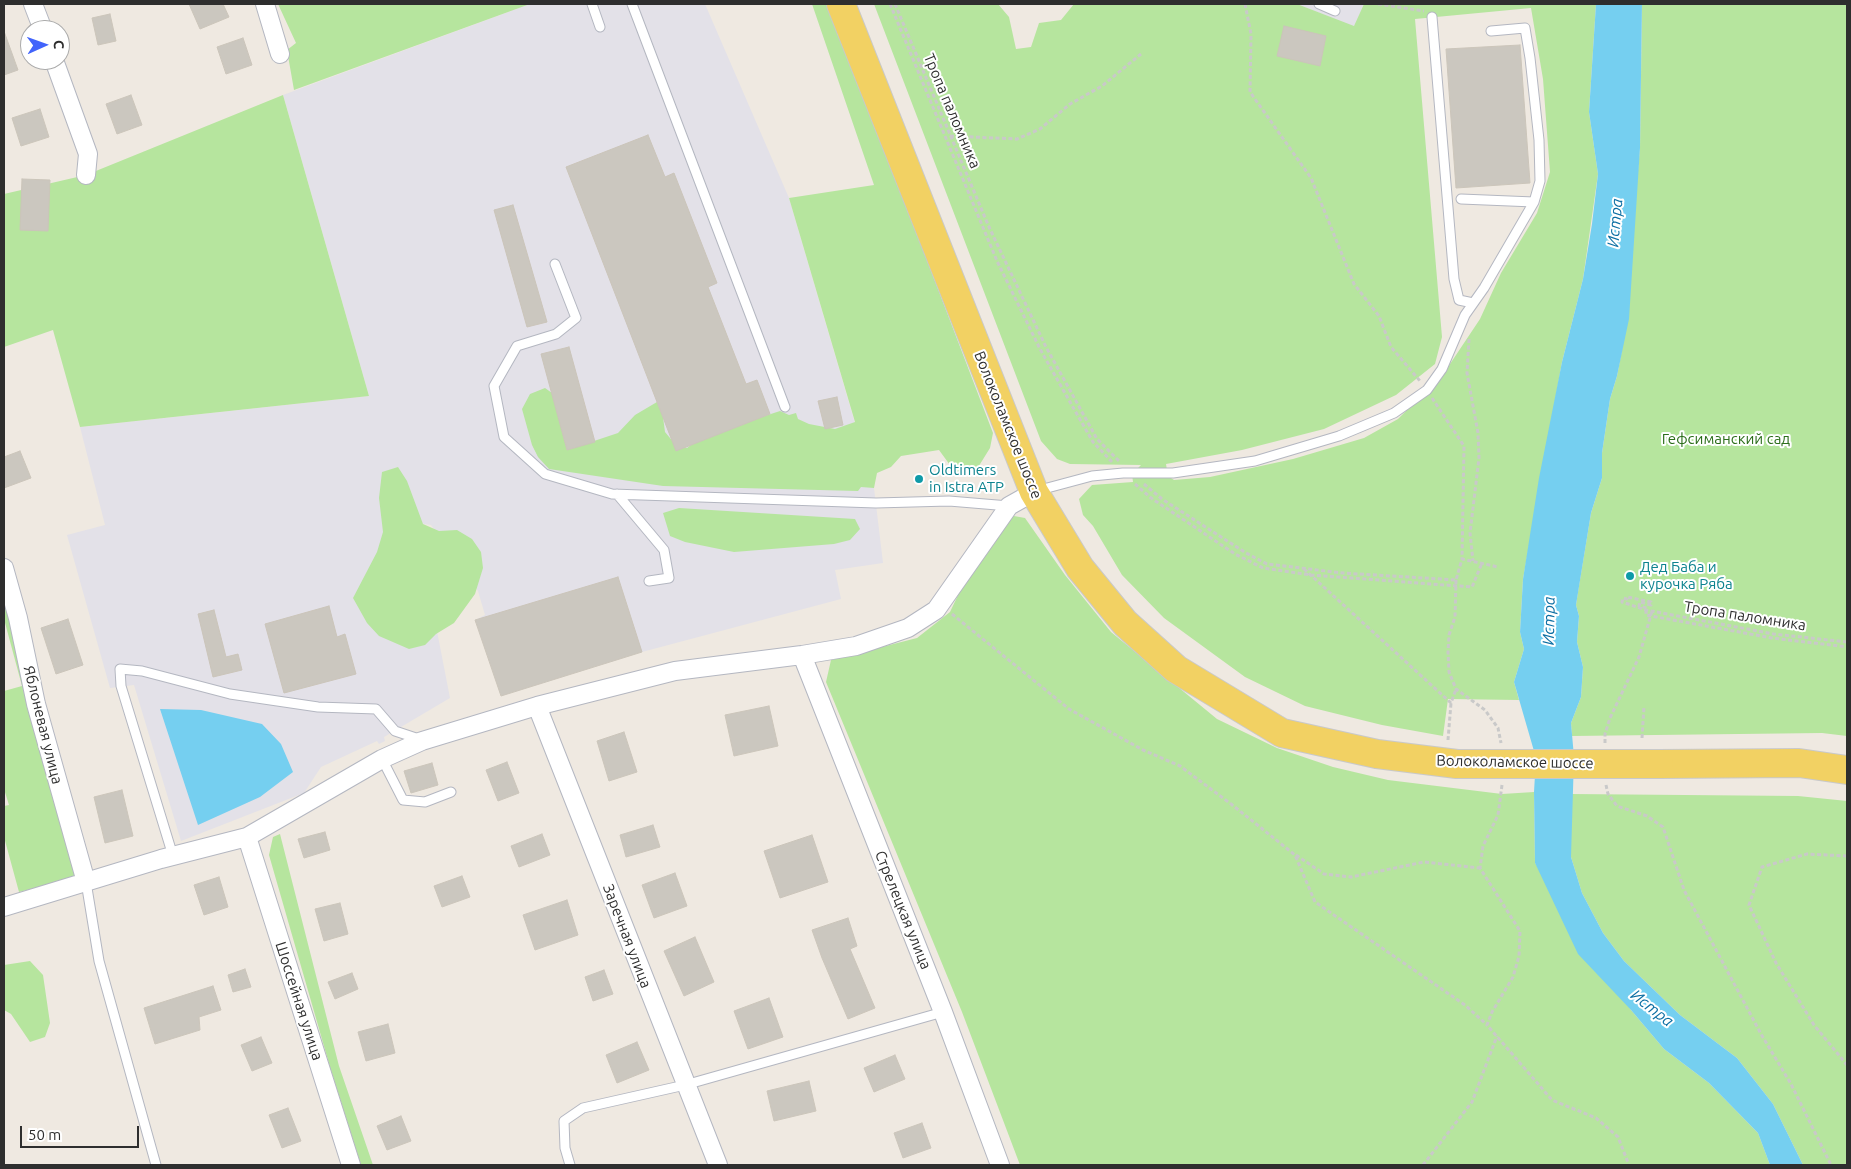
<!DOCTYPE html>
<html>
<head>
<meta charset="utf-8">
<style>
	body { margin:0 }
	#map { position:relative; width:1851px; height:1169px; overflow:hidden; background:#efe9e1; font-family:Ubuntu,sans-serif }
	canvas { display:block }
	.frame { position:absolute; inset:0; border:5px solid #2e2e2e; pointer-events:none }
	.north { position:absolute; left:20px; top:20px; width:50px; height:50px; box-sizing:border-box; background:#fff; border:1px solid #ababab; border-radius:50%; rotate:88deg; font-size:14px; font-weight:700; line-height:20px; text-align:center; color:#2e2e2e }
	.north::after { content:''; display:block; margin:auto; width:18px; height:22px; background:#4264fb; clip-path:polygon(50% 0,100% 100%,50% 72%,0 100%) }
	.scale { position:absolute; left:20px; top:1126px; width:119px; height:22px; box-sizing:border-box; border:2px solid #2e2e2e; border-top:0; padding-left:6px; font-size:15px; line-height:18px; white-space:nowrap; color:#2e2e2e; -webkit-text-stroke:4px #fff; paint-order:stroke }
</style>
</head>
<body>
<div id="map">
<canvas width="1851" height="1169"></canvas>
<div class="frame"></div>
<div class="north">С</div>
<div class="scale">50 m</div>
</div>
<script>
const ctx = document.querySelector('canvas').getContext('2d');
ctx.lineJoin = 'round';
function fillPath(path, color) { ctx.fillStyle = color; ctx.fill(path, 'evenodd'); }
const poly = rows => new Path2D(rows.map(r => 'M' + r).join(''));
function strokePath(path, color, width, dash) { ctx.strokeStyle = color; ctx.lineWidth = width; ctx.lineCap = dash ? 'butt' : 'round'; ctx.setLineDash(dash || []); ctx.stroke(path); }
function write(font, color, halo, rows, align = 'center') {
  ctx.font = font + ' Ubuntu,sans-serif'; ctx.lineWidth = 4; ctx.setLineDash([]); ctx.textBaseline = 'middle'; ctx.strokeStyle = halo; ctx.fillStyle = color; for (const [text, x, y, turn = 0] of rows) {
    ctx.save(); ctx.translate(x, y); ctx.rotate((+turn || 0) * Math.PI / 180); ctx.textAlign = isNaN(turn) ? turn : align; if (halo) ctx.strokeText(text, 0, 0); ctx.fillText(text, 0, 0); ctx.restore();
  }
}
fillPath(poly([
	[530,4,705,4,789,198,874,488,883,563,835,570,841,599,642,652,501,696,475,620,485,615,478,591,431,525,410,522,428,585,450,698,384,737,385,741,379,744,377,741,321,767,304,793,181,841,134,685,110,688,67,535,105,525,80,427,369,396,283,95],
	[1297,4,1364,4,1354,27]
]), '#e3e1e8');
fillPath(poly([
	[278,4,530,4,294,90,287,50,296,43],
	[812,4,829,4,993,433,990,448,977,469,958,476,939,450,901,456,891,467,877,473,874,488,861,487,858,491,663,486,549,469,538,457,532,445,522,409,530,394,545,388,552,393,567,450,618,433,635,415,657,402,663,417,665,432,675,444,687,448,701,437,780,411,789,415,796,413,798,419,809,424,835,429,855,422,789,198,874,185],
	[874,4,998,4,1009,17,1016,49,1031,47,1039,23,1061,20,1074,4,1297,4,1354,26,1364,4,1596,4,1589,112,1598,174,1583,279,1562,362,1523,579,1520,632,1524,649,1514,682,1519,700,1448,699,1443,736,1382,725,1305,706,1245,677,1164,618,1122,575,1093,526,1083,515,1079,499,1092,485,1133,482,1132,474,1141,465,1070,464,1057,459,1041,441],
	[1531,8,1543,79,1550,172,1537,213,1501,273,1480,319,1444,373,1398,419,1364,438,1293,459,1210,477,1174,480,1168,476,1166,464,1242,450,1324,429,1396,395,1435,364,1442,337,1415,19],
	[1642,4,1847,4,1847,736,1822,733,1572,736,1571,723,1581,697,1583,667,1577,642,1579,616,1576,605,1578,592,1591,513,1602,478,1602,453,1610,399,1617,376,1622,350,1640,148],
	[283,95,369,396,80,427,53,330,4,347,4,194,86,175],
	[398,467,407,481,423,524,439,531,457,530,472,539,481,552,483,568,475,594,454,623,436,634,425,645,409,649,379,636,367,623,353,598,377,552,383,532,379,498,382,472],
	[679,508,855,519,860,529,850,540,834,544,734,552,685,542,670,536,663,513],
	[1003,514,1025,518,1065,575,1111,632,1217,719,1277,748,1333,767,1388,780,1502,794,1534,792,1535,863,1631,1010,1664,1049,1709,1083,1758,1133,1770,1165,1020,1165,962,1012,826,682,831,660,917,638,950,612,988,532],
	[4,590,79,877,19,892,4,837,4,806,9,805,4,789,4,691,22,686,4,619],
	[1571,794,1798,796,1847,801,1847,1165,1803,1165,1773,1104,1737,1058,1680,1015,1624,961,1603,933,1582,893,1571,857],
	[280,834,339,1066,373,1165,361,1165,330,1067,269,855,273,837],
	[30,961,43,975,50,1023,45,1037,30,1042,11,1014,4,1010,4,965]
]), '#b6e59e');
fillPath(poly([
	[1596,4,1642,4,1640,148,1629,319,1617,376,1610,399,1602,453,1602,478,1591,513,1576,605,1579,616,1577,642,1583,667,1581,697,1571,723,1574,757,1571,857,1582,893,1603,933,1624,961,1680,1015,1737,1058,1773,1104,1803,1165,1770,1165,1758,1133,1709,1083,1664,1049,1631,1010,1578,954,1535,863,1534,792,1536,758,1514,682,1524,649,1520,632,1523,579,1539,478,1562,362,1583,279,1592,224,1598,174,1589,112],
	[160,709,201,710,262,724,281,744,293,772,260,797,198,825]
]), '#75cff0');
const building = poly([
	[189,4,223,4,229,17,200,29,189,4],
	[110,14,116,41,98,45,92,18,110,14],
	[1284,26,1326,36,1320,66,1277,56,1284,26],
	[5,34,18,70,4,75,4,35,5,34],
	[243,38,252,65,226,74,217,47,243,38],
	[1520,45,1530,183,1456,188,1446,49,1520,45],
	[131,95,142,125,117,134,106,104,131,95],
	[40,109,49,137,21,146,12,118,40,109],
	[648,135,665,177,674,173,717,283,708,287,746,384,757,380,770,414,676,451,566,167,648,135],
	[22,179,50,180,48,231,20,230,22,179],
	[513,205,547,322,527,327,494,210,513,205],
	[569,347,595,442,567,450,541,354,569,347],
	[837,397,843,425,825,429,818,401,837,397],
	[20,451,31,478,4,488,4,457,20,451],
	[618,577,642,652,501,696,475,620,618,577],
	[329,606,337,637,345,634,356,674,284,693,265,624,329,606],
	[214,610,226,657,238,654,242,670,213,677,198,614,214,610],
	[68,619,83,665,56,674,41,628,68,619],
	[769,706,778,746,734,756,725,715,769,706],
	[624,732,637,772,609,781,597,741,624,732],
	[507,762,519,793,498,801,486,770,507,762],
	[432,763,438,785,411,793,404,771,432,763],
	[122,790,133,836,105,843,94,797,122,790],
	[653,825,660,847,626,857,620,835,653,825],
	[325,832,330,850,304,858,298,839,325,832],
	[542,834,550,855,519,867,511,846,542,834],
	[812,835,828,882,780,898,764,851,812,835],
	[675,873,687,906,654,918,642,885,675,873],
	[462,876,470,897,442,907,434,886,462,876],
	[219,877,228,907,204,915,194,885,219,877],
	[567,900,578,935,535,950,523,915,567,900],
	[340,903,348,934,324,941,315,909,340,903],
	[848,918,857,946,850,949,875,1008,848,1019,822,958,812,930,848,918],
	[695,937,714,982,684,996,664,951,695,937],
	[245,969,251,987,233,992,228,975,245,969],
	[604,970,613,994,593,1001,585,977,604,970],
	[352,973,358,989,335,999,328,982,352,973],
	[213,986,221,1010,199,1017,200,1030,155,1044,144,1008,213,986],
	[769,998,783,1037,748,1049,734,1011,769,998],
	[388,1024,395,1053,366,1061,358,1032,388,1024],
	[261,1037,272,1063,252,1071,241,1045,261,1037],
	[637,1042,649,1070,617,1083,606,1055,637,1042],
	[895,1055,905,1079,874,1092,864,1068,895,1055],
	[809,1081,816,1111,774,1121,767,1091,809,1081],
	[288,1108,301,1141,282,1148,269,1115,288,1108],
	[401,1116,411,1141,387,1150,377,1126,401,1116],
	[922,1123,931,1148,903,1158,894,1133,922,1123]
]);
fillPath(building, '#cbc7bf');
strokePath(building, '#cbc5ba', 1);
const lane = poly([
	[592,4,600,27],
	[632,4,785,407],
	[1319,4,1335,11],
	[1432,17,1454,279,1459,300,1473,303],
	[1491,31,1525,28,1530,58,1539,140,1540,181,1534,202],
	[555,264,576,318,556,334,517,346,494,386,504,437,545,474,612,494,876,503,949,501,1009,506],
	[1036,491,1092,476,1123,473,1173,473,1255,461,1339,436,1394,413,1427,390,1442,369,1465,315,1484,288,1534,202,1461,199],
	[617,494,664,550,669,578,649,581],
	[382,759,403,800,425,802,451,792],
	[173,856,121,686,120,669,142,671,230,694,318,707,376,709,395,731,422,740],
	[86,882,99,961,156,1165],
	[570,1165,565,1148,564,1121,583,1108,685,1085,943,1012]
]);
const street = poly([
	[33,4,43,30],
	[265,4,280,54],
	[54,60,88,154,86,175],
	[4,568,18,618,36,704,86,882],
	[802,655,943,1012,1000,1165],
	[537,706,718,1165],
	[247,837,351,1165],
	[4,907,161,859,247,837,382,759,422,741,537,706,675,671,802,655,856,646,908,628,936,610,1009,506,1034,492]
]);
const primary = poly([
	[841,4,1034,492,1080,568,1125,623,1176,669,1282,733,1377,754,1457,764],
	[1659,764,1799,763,1847,770]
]);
strokePath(lane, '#b4b7c1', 11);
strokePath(street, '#b4b7c1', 20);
strokePath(primary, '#c9c9c9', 30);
strokePath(poly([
	[890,4,997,261,1040,349,1074,409,1093,442,1112,462],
	[895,4,989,227,1046,347,1097,439,1119,461],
	[1245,4,1251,34,1250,92,1311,178,1354,284,1379,316,1391,347,1420,381],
	[1378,4,1424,11],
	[950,136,1017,139,1040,129,1070,104,1102,86,1141,54],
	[1469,339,1467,373,1478,433,1479,458,1470,533,1473,561],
	[1432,398,1464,446,1462,559],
	[1135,484,1151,498,1235,554,1263,568,1311,575,1472,587,1482,563],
	[1144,484,1162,499,1246,553,1267,564,1343,573,1456,580,1462,559,1498,567],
	[1304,569,1451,703,1456,689],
	[1456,580,1455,617,1449,635,1448,652,1449,672,1456,689,1485,710,1498,728,1501,743],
	[952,614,1069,709,1143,750,1180,766,1231,804,1295,855,1315,902,1465,1005,1487,1025],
	[1847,642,1774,634,1646,610,1622,602,1623,598,1627,599,1627,597,1651,602,1651,605,1640,602,1639,606,1647,608,1646,610,1646,615,1651,616,1772,638,1847,647],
	[1642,738,1644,706],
	[1448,740,1451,703],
	[1605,743,1605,734,1610,718,1639,657,1652,611],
	[1502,785,1498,815,1483,846,1480,868,1520,931,1519,956,1513,977,1492,1012,1487,1025,1552,1100,1596,1118,1618,1137,1629,1165],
	[1606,785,1608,794,1617,806,1647,816,1663,827,1684,890,1761,1034,1791,1084,1831,1165],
	[1296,855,1324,874,1351,877,1424,862,1480,868],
	[1847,856,1807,854,1762,867,1749,905,1776,963,1814,1025,1847,1065],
	[1423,1165,1472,1102,1497,1036]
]), '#c9c9c9', 3, [4, 2.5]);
strokePath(lane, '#fff', 9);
strokePath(street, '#fff', 18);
strokePath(primary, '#f2d163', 28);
const primaryBridge = poly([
	[1457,764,1659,764]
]);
strokePath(primaryBridge, '#c9c9c9', 30, []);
strokePath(primaryBridge, '#f2d163', 28);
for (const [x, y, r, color] of [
	[919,479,5,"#0f9aa8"],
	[1630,576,5,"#0f9aa8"]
]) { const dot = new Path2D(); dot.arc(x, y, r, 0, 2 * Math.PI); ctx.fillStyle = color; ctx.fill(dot); strokePath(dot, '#fff', 2); }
write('15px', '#2e2e2e', '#fff', [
	["Тропа паломника",952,111,67],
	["Волоколамское шоссе",1008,425,68],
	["Тропа паломника",1745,616,9],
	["Яблоневая улица",43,725,76],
	["Волоколамское шоссе",1515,762,1],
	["Стрелецкая улица",903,910,68],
	["Заречная улица",627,936,69],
	["Шоссейная улица",299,1001,72]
]);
write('15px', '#2c6e1b', '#fff', [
	["Гефсиманский сад",1726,439]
]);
write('15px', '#0d838f', '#fff', [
	["Oldtimers",929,470],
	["in Istra ATP",929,487],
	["Дед Баба и",1640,567],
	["курочка Ряба",1640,584]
], 'left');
write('italic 16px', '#0d6fa3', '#fff', [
	["Истра",1615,223,-85],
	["Истра",1549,621,-89],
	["Истра",1652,1008,38]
]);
</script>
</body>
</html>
